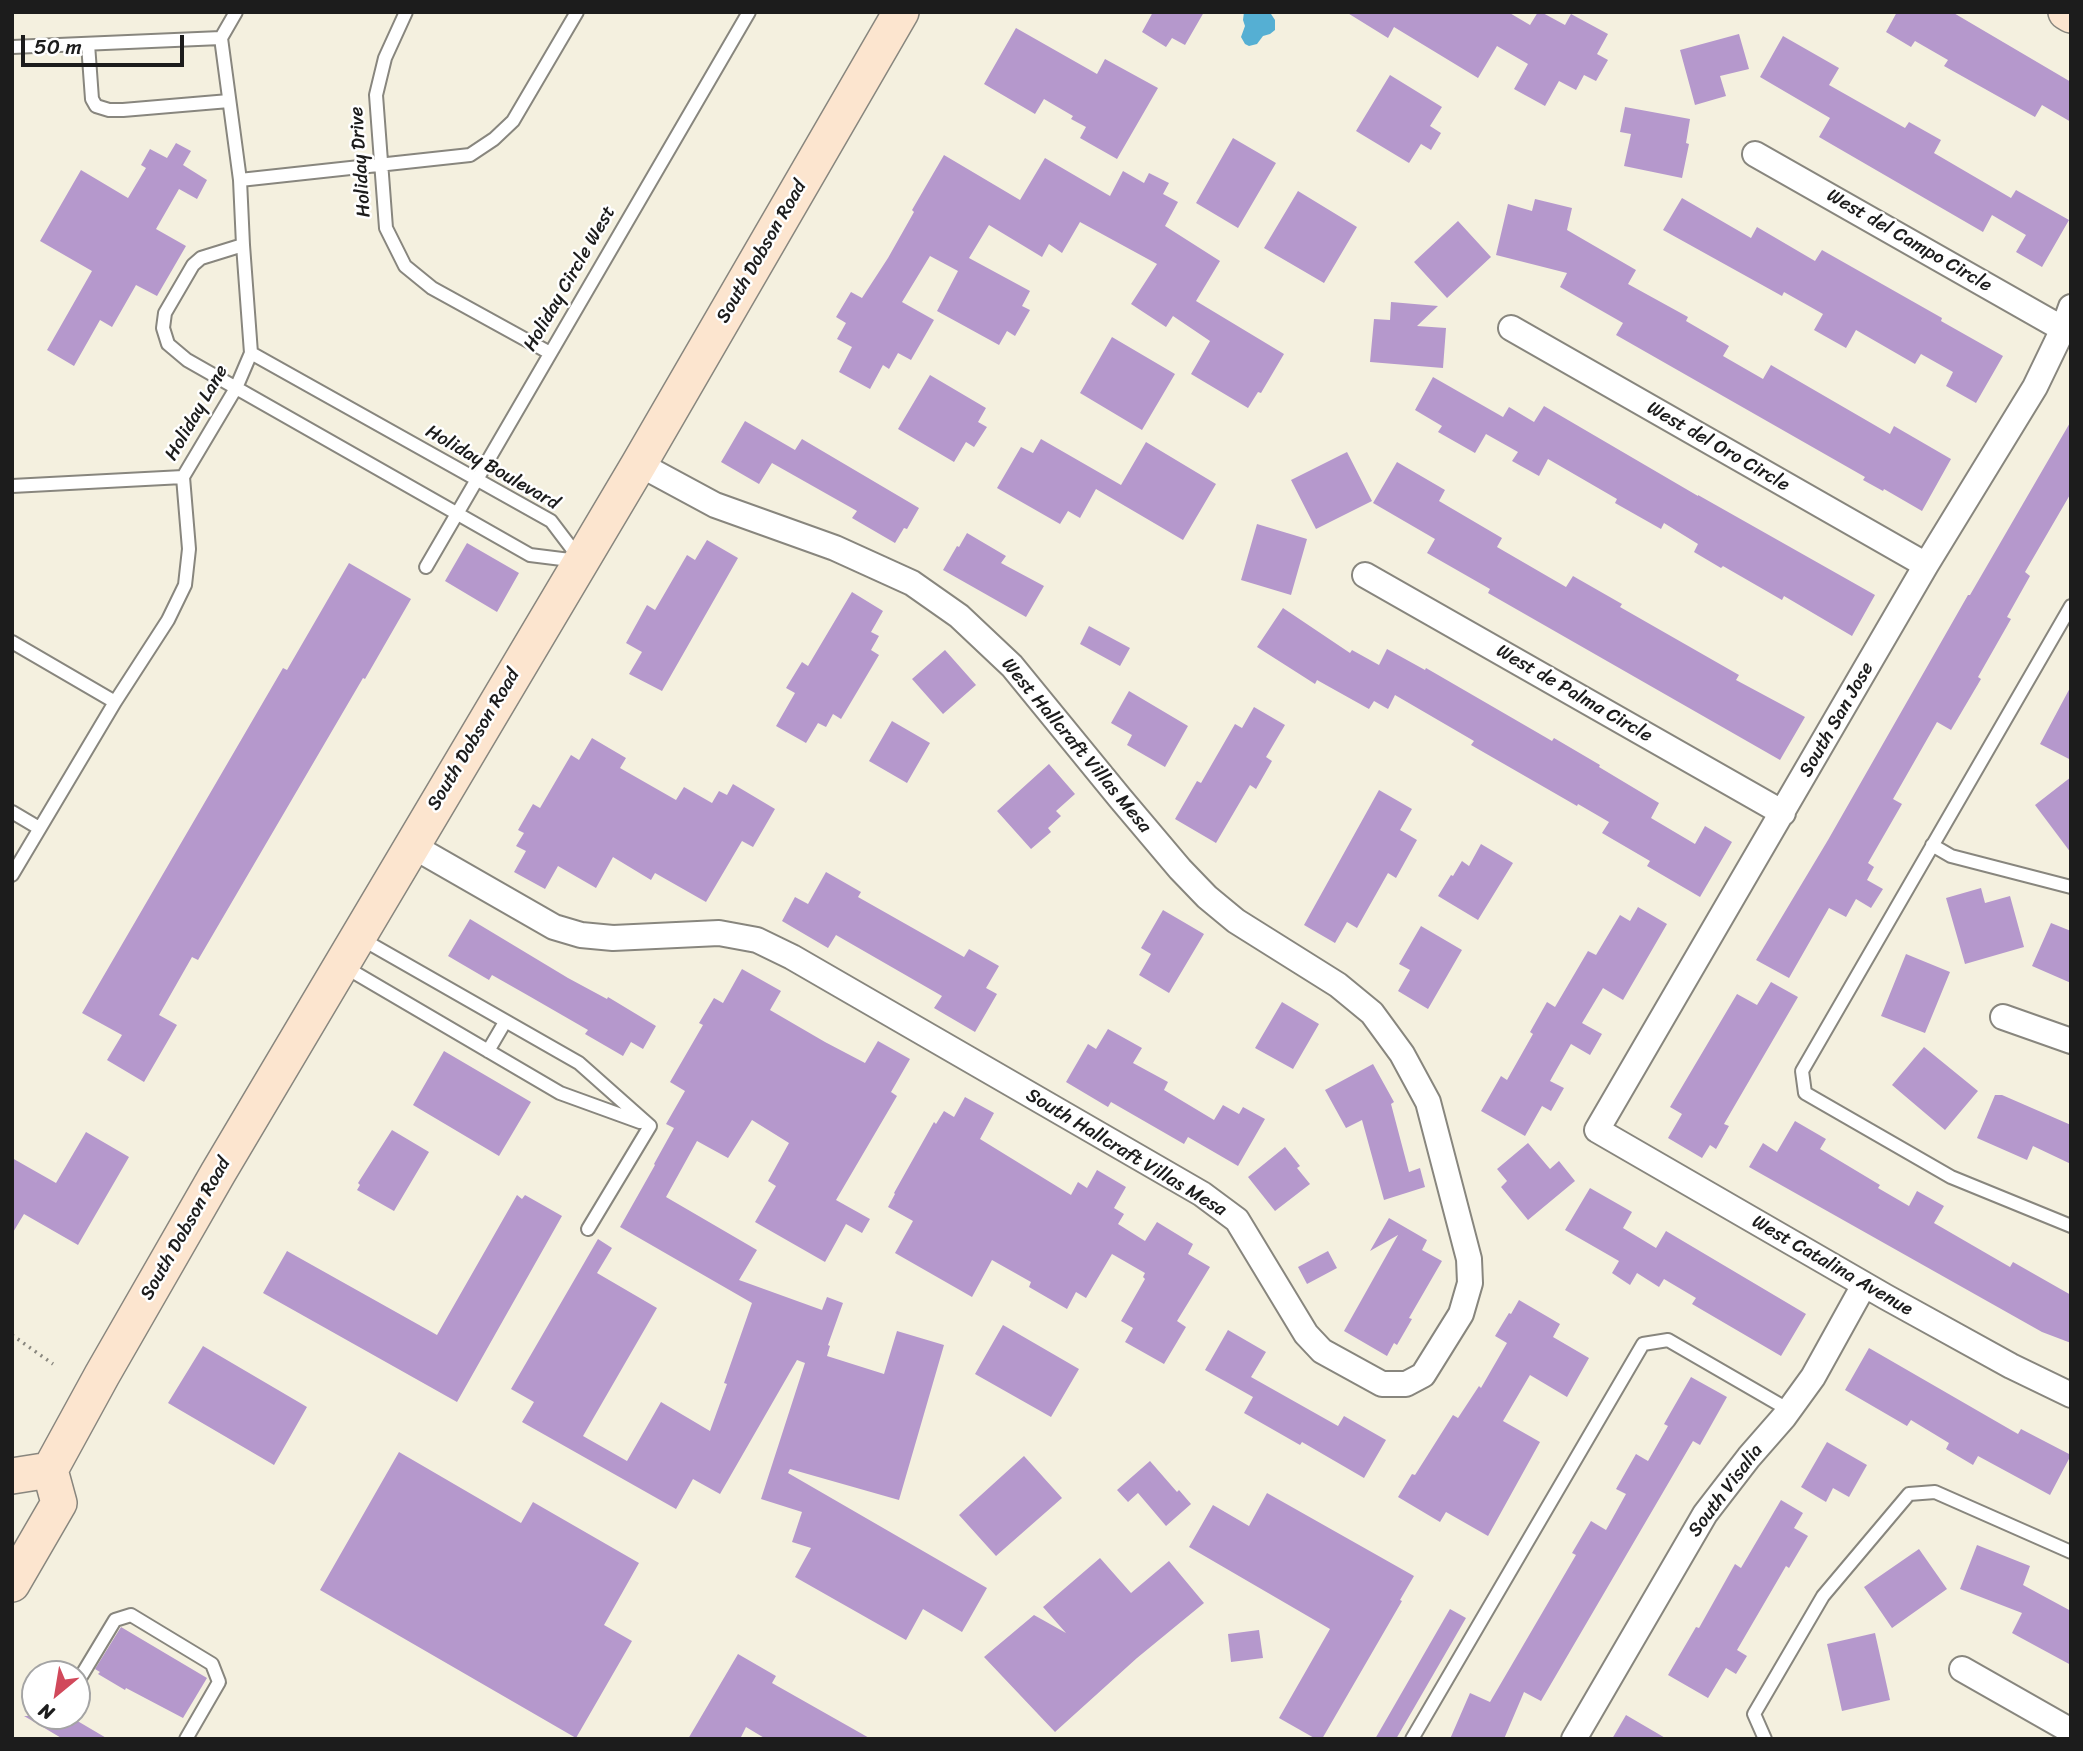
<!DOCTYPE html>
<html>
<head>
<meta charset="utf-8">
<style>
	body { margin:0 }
	#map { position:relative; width:2083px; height:1751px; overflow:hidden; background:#f4f0df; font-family:Sriracha,sans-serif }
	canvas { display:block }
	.frame { position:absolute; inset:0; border:14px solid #1c1c1c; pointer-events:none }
	.north { position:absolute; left:21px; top:1660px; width:70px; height:70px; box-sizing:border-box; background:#fff; border:2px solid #a4a4a4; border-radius:50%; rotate:210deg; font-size:19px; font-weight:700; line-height:28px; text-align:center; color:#1c1c1c }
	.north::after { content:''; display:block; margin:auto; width:24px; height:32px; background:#d1495b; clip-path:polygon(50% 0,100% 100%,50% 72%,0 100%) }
	.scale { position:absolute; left:21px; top:35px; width:163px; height:32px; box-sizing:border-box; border:4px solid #1c1c1c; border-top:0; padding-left:9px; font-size:21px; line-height:24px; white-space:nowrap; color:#1c1c1c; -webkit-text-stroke:5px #fff; paint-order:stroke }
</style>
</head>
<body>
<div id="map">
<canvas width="2083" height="1751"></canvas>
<div class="frame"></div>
<div class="north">N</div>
<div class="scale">50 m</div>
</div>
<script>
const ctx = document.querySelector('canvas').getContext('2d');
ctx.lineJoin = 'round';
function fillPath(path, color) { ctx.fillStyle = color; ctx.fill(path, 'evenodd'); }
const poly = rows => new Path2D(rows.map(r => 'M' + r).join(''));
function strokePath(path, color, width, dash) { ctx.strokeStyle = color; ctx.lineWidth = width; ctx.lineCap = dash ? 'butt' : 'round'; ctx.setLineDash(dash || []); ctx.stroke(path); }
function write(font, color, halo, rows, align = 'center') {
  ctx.font = font + ' Sriracha,sans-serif'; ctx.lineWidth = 5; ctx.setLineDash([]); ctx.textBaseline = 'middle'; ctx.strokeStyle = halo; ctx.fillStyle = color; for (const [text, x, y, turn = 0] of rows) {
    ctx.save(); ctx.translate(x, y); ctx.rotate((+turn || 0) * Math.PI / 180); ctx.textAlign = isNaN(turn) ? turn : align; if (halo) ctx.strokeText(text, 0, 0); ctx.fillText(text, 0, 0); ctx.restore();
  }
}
fillPath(poly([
	[1244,12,1271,12,1271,14,1275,20,1275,30,1270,34,1263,36,1257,44,1249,46,1245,44,1241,37,1245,26,1243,20]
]), '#55afd3');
fillPath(poly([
	[1153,12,1204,12,1185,45,1172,38,1166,47,1142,32],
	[1346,12,1508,12,1530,25,1538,12,1541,12,1565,25,1571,14,1608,34,1597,54,1608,60,1596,81,1584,75,1576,90,1559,81,1545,106,1514,89,1528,64,1497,46,1478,78,1394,27,1388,38],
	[1897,12,1952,12,2071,82,2071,122,2042,105,2035,117,1944,66,1948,60,1915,41,1911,47,1886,32],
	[1016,28,1097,74,1105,59,1158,88,1117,159,1080,138,1086,127,1071,119,1073,116,1044,99,1035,114,984,84],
	[1739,34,1749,69,1720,76,1726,96,1695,105,1680,50],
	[1783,36,1839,68,1829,85,1905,128,1909,122,1941,140,1934,153,2011,198,2016,190,2069,220,2042,267,2016,252,2026,235,1992,215,1983,232,1819,137,1830,118,1760,77],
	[1390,75,1442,107,1430,126,1441,133,1431,150,1421,144,1409,163,1356,131],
	[1625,107,1690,119,1686,143,1689,144,1682,178,1624,166,1631,134,1620,132],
	[1233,138,1276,163,1238,228,1196,203],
	[176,143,191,151,183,165,207,180,197,199,179,189,156,229,186,246,157,296,136,285,112,327,100,320,74,366,47,350,92,271,40,241,81,170,128,198,146,168,141,165,150,149,167,158],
	[944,155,1020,200,1045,158,1110,196,1123,171,1144,183,1149,173,1169,183,1163,194,1178,202,1165,226,1220,261,1196,301,1284,354,1261,393,1258,392,1248,408,1191,374,1210,341,1173,316,1166,327,1131,304,1157,264,1080,222,1062,253,1049,244,1042,257,989,225,969,258,1030,291,1022,306,1030,310,1015,336,1007,331,999,345,937,311,958,271,930,256,902,302,934,320,911,360,898,353,889,369,883,365,870,389,839,372,852,347,837,339,846,323,836,317,851,292,862,298,888,258,914,212,912,210],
	[1298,191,1357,227,1324,283,1264,248],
	[1682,198,1751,238,1757,227,1815,261,1822,250,1942,318,1941,321,2003,356,1976,403,1946,386,1953,372,1921,354,1915,364,1856,330,1846,348,1814,330,1823,314,1784,292,1782,296,1663,230],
	[1535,199,1572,208,1567,230,1636,270,1628,284,1688,317,1686,321,1729,346,1723,356,1763,379,1771,365,1890,434,1894,426,1951,459,1922,511,1884,489,1883,491,1863,480,1865,477,1616,335,1623,323,1560,287,1567,273,1496,255,1508,204,1532,211],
	[1458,221,1491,257,1447,298,1414,262],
	[1391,302,1438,306,1417,326,1446,328,1443,368,1370,362,1374,319,1390,320],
	[1112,337,1175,374,1142,430,1080,393],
	[930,375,986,408,978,422,987,427,974,447,966,442,954,462,898,429],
	[1433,377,1503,417,1509,407,1534,422,1544,406,1698,496,1698,495,1875,595,1852,636,1784,596,1782,600,1723,566,1721,568,1694,552,1698,544,1664,523,1661,529,1615,503,1617,499,1548,459,1539,476,1512,461,1518,452,1486,434,1475,453,1438,432,1442,426,1415,410],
	[745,421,795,450,802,439,919,508,907,529,904,528,895,543,852,518,857,511,772,463,759,484,721,462],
	[2071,421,2071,493,2025,572,2030,576,2007,617,2011,619,1978,677,1981,679,1951,730,1937,722,1893,799,1902,804,1868,863,1874,867,1867,880,1883,889,1871,908,1856,899,1846,917,1829,908,1789,978,1756,960,1828,840,1968,595,1970,595],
	[1041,439,1121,485,1146,442,1216,484,1183,540,1096,489,1080,518,1068,511,1060,524,997,488,1021,447,1033,453],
	[1347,452,1372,501,1316,529,1291,480],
	[1397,462,1445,490,1439,501,1502,538,1497,547,1566,587,1573,576,1622,604,1620,607,1739,675,1736,680,1805,717,1780,760,1488,593,1490,589,1427,553,1435,539,1373,503],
	[1257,524,1307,539,1291,595,1241,580],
	[967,533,1006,556,1001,563,1044,586,1026,617,943,570,957,546,959,547],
	[707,540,738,558,662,691,629,674,642,652,626,643,647,605,655,610,687,555,695,560],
	[467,543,519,573,497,612,445,581],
	[349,563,411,599,365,679,363,678,198,960,192,957,159,1015,177,1025,144,1082,107,1060,122,1035,82,1013,283,668,287,670],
	[852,592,883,611,871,632,879,636,871,650,879,655,841,719,833,714,826,727,818,723,806,743,776,726,795,693,786,688,802,662,808,666],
	[1283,608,1350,653,1352,650,1379,665,1387,649,1425,670,1426,668,1552,741,1554,738,1600,765,1599,767,1659,803,1651,818,1695,844,1705,826,1732,842,1700,897,1647,866,1650,861,1602,833,1609,822,1578,804,1577,806,1471,745,1474,741,1395,695,1388,709,1374,701,1369,709,1317,680,1315,684,1257,647],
	[1089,626,1130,648,1120,666,1080,644],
	[945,650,976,685,943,714,912,679],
	[2071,686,2071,760,2040,744],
	[1129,691,1188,726,1165,767,1127,745,1132,735,1111,723],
	[1254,707,1285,725,1266,757,1272,761,1256,789,1250,785,1216,843,1175,819,1197,781,1201,783,1235,724,1242,728],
	[892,721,930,743,907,783,869,761],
	[592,738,626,758,620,768,676,800,684,787,712,803,719,791,727,795,733,784,775,809,753,847,742,841,706,902,655,873,651,880,613,857,596,888,558,866,545,889,514,872,526,851,516,846,524,833,518,830,533,804,540,808,571,755,579,760],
	[1049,764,1075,794,1056,811,1061,816,1048,828,1051,832,1031,849,997,811],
	[2071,777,2071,853,2035,805],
	[1379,790,1412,809,1400,830,1417,840,1396,878,1388,873,1357,928,1347,922,1335,943,1304,925],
	[1481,844,1513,863,1478,920,1438,896,1451,875,1453,876,1462,861,1469,866],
	[826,872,861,892,858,897,964,957,969,949,999,966,986,988,997,994,975,1032,934,1008,942,996,836,935,828,948,782,921,795,897,808,904],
	[1981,888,1985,903,2010,896,2024,947,1965,964,1946,898],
	[1638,907,1667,924,1623,1000,1603,988,1582,1023,1602,1034,1590,1055,1571,1044,1550,1081,1564,1088,1551,1111,1542,1106,1525,1136,1481,1111,1501,1076,1507,1080,1533,1034,1530,1032,1547,1002,1555,1007,1588,951,1596,955,1620,915,1630,921],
	[1163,910,1204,934,1169,993,1139,975,1151,954,1141,948],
	[470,919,568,978,607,999,608,997,656,1026,643,1049,631,1042,623,1056,585,1034,588,1030,529,996,492,975,489,980,448,956],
	[2051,923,2071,931,2071,983,2032,966],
	[1421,926,1462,950,1428,1009,1398,991,1410,970,1399,964],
	[1906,954,1950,972,1925,1033,1881,1016],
	[742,969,781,991,770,1010,825,1042,865,1063,878,1041,910,1059,891,1092,897,1096,836,1200,870,1219,862,1233,846,1224,825,1262,755,1222,776,1186,768,1181,789,1143,752,1120,728,1158,697,1141,666,1197,757,1250,739,1280,822,1310,827,1297,843,1303,828,1345,830,1346,827,1356,884,1374,897,1331,944,1345,899,1500,790,1469,788,1473,987,1588,962,1632,923,1609,906,1640,795,1577,811,1548,792,1542,802,1512,761,1499,805,1363,797,1360,720,1494,693,1479,676,1509,522,1422,534,1402,511,1389,598,1239,612,1248,597,1273,657,1308,583,1436,627,1461,661,1402,710,1431,727,1384,724,1383,752,1303,620,1227,655,1165,654,1164,674,1128,666,1124,685,1091,670,1082,703,1025,699,1023,714,998,723,1003],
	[1771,982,1798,997,1724,1124,1729,1126,1716,1149,1710,1145,1702,1158,1668,1138,1682,1114,1670,1107,1737,994,1757,1005],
	[1282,1002,1319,1024,1293,1069,1255,1048],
	[1108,1029,1142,1048,1133,1063,1168,1082,1164,1090,1214,1120,1223,1105,1239,1114,1243,1107,1265,1119,1238,1166,1188,1137,1184,1144,1111,1102,1108,1107,1066,1082,1088,1044,1096,1049],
	[1924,1047,1978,1091,1945,1130,1892,1085],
	[444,1051,531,1102,499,1156,413,1105],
	[1373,1064,1394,1102,1391,1104,1409,1172,1420,1168,1425,1187,1384,1200,1362,1120,1346,1128,1325,1090],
	[1995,1095,2002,1095,2071,1125,2071,1164,2033,1146,2027,1160,1977,1138],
	[965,1097,994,1113,980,1139,1071,1195,1078,1182,1087,1188,1097,1170,1126,1187,1114,1208,1124,1214,1118,1224,1145,1241,1157,1222,1193,1244,1188,1254,1210,1267,1177,1321,1186,1327,1164,1364,1125,1342,1133,1328,1121,1321,1145,1279,1143,1277,1145,1273,1112,1254,1086,1298,1076,1292,1067,1309,1029,1287,1031,1282,992,1260,972,1297,895,1253,913,1221,888,1207,895,1194,894,1193,934,1122,936,1124,944,1111,954,1117],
	[1795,1121,1826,1139,1820,1149,1880,1185,1878,1188,1909,1206,1917,1191,1944,1206,1934,1223,2010,1267,2013,1262,2071,1295,2071,1343,2042,1332,1749,1167,1763,1143,1777,1152],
	[392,1130,429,1152,394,1211,357,1190,360,1185,358,1183],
	[86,1132,129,1157,78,1245,24,1214,12,1234,12,1158,56,1183],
	[1528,1143,1550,1169,1559,1161,1575,1181,1528,1220,1501,1187,1507,1181,1497,1169],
	[1285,1147,1300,1166,1297,1168,1310,1184,1275,1211,1248,1177],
	[1590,1188,1632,1212,1623,1228,1656,1248,1666,1231,1806,1314,1781,1356,1692,1304,1696,1298,1664,1279,1659,1287,1637,1273,1630,1285,1612,1273,1619,1261,1565,1230],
	[517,1195,522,1199,525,1195,562,1216,457,1402,263,1293,287,1251,437,1335],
	[1389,1218,1427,1240,1422,1250,1442,1261,1409,1318,1412,1319,1397,1345,1394,1343,1387,1356,1344,1331,1398,1235,1370,1251],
	[1328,1251,1337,1268,1307,1284,1298,1267],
	[1519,1300,1560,1324,1553,1337,1589,1358,1567,1397,1530,1375,1503,1421,1540,1442,1488,1536,1446,1512,1440,1522,1398,1497,1412,1474,1415,1475,1453,1415,1458,1418,1479,1386,1481,1388,1507,1343,1495,1336,1509,1313,1511,1314],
	[1003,1325,1079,1369,1051,1417,975,1374],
	[1228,1330,1266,1352,1251,1377,1338,1426,1344,1416,1386,1440,1364,1478,1302,1442,1300,1445,1244,1413,1253,1397,1205,1370],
	[203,1346,307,1407,274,1465,168,1403],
	[1869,1348,2018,1434,2021,1429,2071,1455,2050,1495,1978,1456,1973,1465,1946,1449,1949,1443,1911,1420,1907,1426,1845,1390],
	[1691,1377,1727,1397,1700,1445,1693,1441,1541,1701,1524,1692,1504,1739,1450,1739,1470,1693,1490,1702,1576,1555,1572,1553,1591,1521,1606,1530,1626,1494,1616,1489,1636,1454,1648,1461,1668,1426,1664,1424],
	[1827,1442,1867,1465,1849,1497,1833,1488,1826,1502,1801,1487],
	[399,1452,521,1523,533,1502,639,1563,604,1625,632,1641,576,1738,320,1590],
	[1024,1456,1062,1498,996,1556,959,1515],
	[1150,1461,1177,1492,1179,1490,1191,1504,1166,1526,1138,1493,1128,1502,1117,1490],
	[1267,1493,1414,1576,1400,1600,1402,1601,1322,1739,1316,1739,1279,1718,1330,1629,1189,1547,1213,1505,1249,1526],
	[1781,1500,1803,1513,1794,1528,1808,1536,1789,1568,1786,1566,1737,1650,1747,1656,1736,1674,1726,1668,1708,1698,1668,1675,1696,1627,1699,1628,1735,1564,1741,1568],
	[1977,1545,2030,1566,2023,1585,2071,1611,2071,1665,2012,1633,2022,1613,1960,1589],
	[1919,1549,1947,1589,1892,1628,1864,1587],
	[1100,1558,1131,1593,1169,1561,1204,1603,1137,1658,1055,1732,984,1657,1034,1615,1066,1633,1043,1607],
	[1450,1609,1466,1618,1396,1739,1375,1739],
	[121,1627,207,1678,183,1718,126,1688,125,1690,98,1674,100,1672,95,1669],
	[1259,1630,1263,1658,1231,1662,1228,1634],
	[1875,1633,1890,1700,1842,1711,1827,1644],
	[738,1654,776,1676,772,1683,871,1739,766,1739,746,1727,740,1739,688,1739],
	[1626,1715,1667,1739,1612,1739],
	[24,1716,69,1716,108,1739,63,1739]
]), '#b598cc');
const lane = poly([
	[406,12,385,58,376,95,386,228,405,266,432,288,550,353],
	[88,44,92,99,96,106,109,110,123,110,229,101],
	[12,47,221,38],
	[240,180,470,155,494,139,513,121,577,12],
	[243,245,201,258,193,265,165,313,163,328,168,344,187,360,530,555,578,561],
	[251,353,551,521,579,558],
	[12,486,183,477],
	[426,567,749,12],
	[2071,606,1802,1071,1805,1093,1951,1177,2071,1226],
	[12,642,115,702],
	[12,812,39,828],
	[1932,845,1951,856,2071,887],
	[12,875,115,702,168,620,185,585,189,549,183,477,236,388,251,353,243,245,240,180,221,38,236,12],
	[360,938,579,1063,650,1126],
	[345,967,560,1093,640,1122],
	[488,1051,505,1022],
	[588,1229,650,1126],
	[77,1683,115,1620,131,1615,212,1664,219,1682,186,1739],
	[1412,1739,1643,1344,1668,1340,1789,1410],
	[1765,1739,1754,1714,1823,1596,1909,1494,1935,1492,2071,1552]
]);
const street = poly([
	[1755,154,2063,329],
	[2071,307,2063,329,2035,387,1926,565,1597,1130,1886,1297,2011,1366,2071,1395],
	[1511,328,1926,565],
	[1365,575,1783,813],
	[411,845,554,927,581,935,613,938,719,933,757,940,792,957,1202,1194,1237,1220,1306,1334,1322,1351,1382,1384,1406,1384,1423,1375,1461,1314,1470,1283,1469,1259,1428,1102,1402,1054,1372,1013,1338,985,1236,921,1207,897,1180,869,1120,798,1012,666,959,616,912,583,835,548,715,505,639,464],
	[2003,1017,2071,1041],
	[1962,1669,2071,1731],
	[1574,1739,1705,1514,1749,1457,1784,1417,1813,1377,1864,1285]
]);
const secondary = poly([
	[2066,12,2071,15],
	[12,1476,50,1470],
	[12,1584,59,1503,50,1470,102,1375,218,1173,639,464,901,12]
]);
strokePath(lane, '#88867e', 16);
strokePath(street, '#88867e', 28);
strokePath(secondary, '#88867e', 38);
strokePath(poly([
	[12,1236,12,1237],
	[12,1335,53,1364]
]), '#88867e', 3.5, [2, 5]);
strokePath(lane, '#fff', 12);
strokePath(street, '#fff', 24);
strokePath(secondary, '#fce5cf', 35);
write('19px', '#1c1c1c', '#fff', [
	["Holiday Drive",361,162,-94],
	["West del Campo Circle",1909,241,30],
	["South Dobson Road",762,252,-60],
	["Holiday Circle West",570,279,-60],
	["Holiday Lane",197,413,-60],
	["West del Oro Circle",1718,447,30],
	["Holiday Boulevard",492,468,30],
	["West de Palma Circle",1574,694,30],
	["South San Jose",1837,720,-60],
	["South Dobson Road",474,740,-59],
	["West Hallcraft Villas Mesa",1076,746,50],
	["South Hallcraft Villas Mesa",1126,1153,31],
	["South Dobson Road",186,1229,-60],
	["West Catalina Avenue",1832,1266,30],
	["South Visalia",1726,1491,-53]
]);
</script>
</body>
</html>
